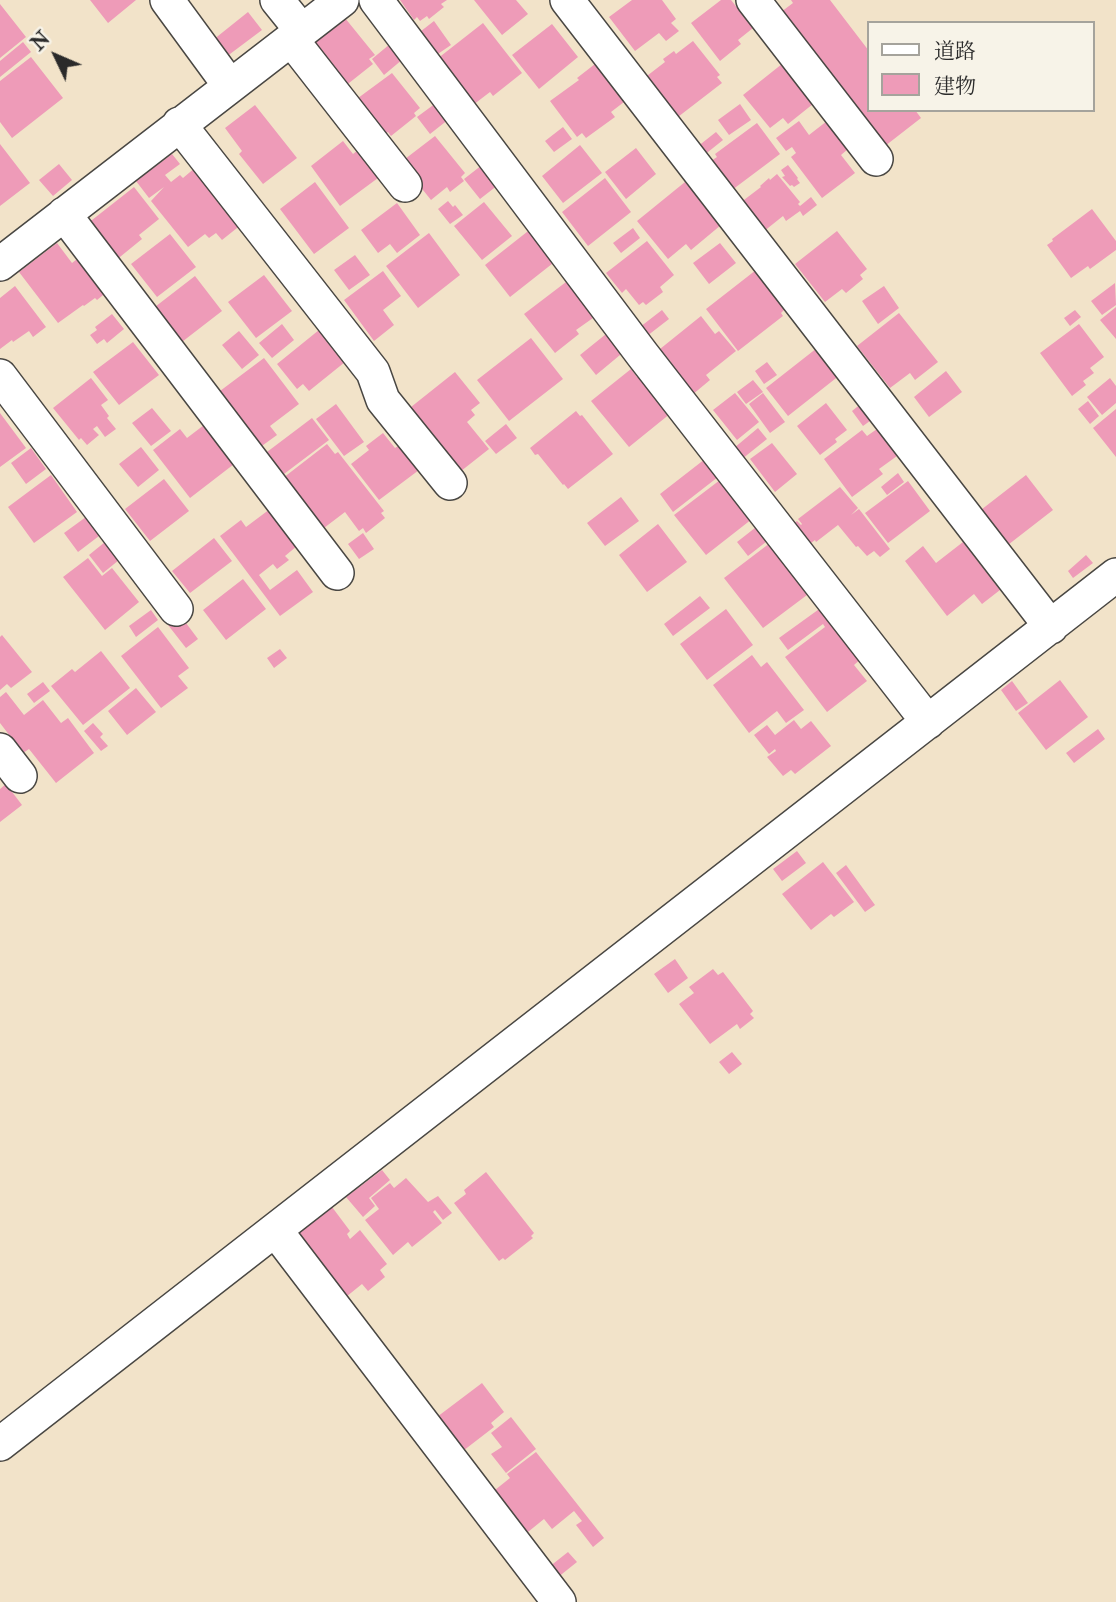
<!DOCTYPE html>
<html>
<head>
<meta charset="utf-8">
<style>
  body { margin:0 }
  #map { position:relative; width:1116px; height:1602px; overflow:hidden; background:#f2e3c9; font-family:"IM FELL Double Pica","Noto Serif JP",serif }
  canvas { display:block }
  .legend { position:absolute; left:867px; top:21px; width:228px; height:91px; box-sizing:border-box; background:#f7f3e8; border:2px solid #a5a39c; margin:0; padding:9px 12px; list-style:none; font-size:21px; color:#2b2b2b }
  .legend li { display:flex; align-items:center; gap:14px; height:35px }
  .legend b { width:35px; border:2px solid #a5a39c }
  .north { position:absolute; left:21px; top:21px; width:70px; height:70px; -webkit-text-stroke:5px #f7f3e8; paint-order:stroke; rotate:314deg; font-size:19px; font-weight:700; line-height:28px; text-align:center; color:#2b2b2b }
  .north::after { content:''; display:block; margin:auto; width:24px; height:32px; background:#2b2b2b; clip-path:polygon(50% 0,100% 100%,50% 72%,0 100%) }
</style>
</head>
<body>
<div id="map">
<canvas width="1116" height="1602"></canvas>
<ul class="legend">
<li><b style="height:9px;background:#fff"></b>道路</li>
<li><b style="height:19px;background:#ee9bb8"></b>建物</li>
</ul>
<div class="north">N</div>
</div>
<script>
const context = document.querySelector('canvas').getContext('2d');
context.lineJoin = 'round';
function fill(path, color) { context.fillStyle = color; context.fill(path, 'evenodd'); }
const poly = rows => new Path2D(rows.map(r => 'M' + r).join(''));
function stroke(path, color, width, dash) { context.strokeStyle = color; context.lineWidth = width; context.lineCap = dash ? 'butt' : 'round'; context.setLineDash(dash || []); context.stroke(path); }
fill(poly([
  [90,0,136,0,108,23],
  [400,0,447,0,441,4,444,7,429,19,427,16,420,21,417,17,414,20],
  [474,0,516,0,528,14,502,35],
  [632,0,662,0,676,19,671,23,679,31,666,41,659,33,635,51,609,17],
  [721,0,731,0,753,28,738,40,741,44,720,61,691,23],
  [791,0,830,0,869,51,869,110,915,110,921,118,885,146,781,12,793,3],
  [0,4,26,37,0,58],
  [248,12,262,30,226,57,213,40],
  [345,18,375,55,369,59,373,64,344,87,310,46],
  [434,21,451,45,432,58,416,35],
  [483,23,522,73,493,96,490,92,473,105,437,59],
  [552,24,578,57,539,89,512,55],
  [693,41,720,75,717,77,722,83,674,120,643,79,665,62,663,59,674,51,676,54],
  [23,42,31,52,0,77,0,61],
  [390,44,403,59,384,75,372,59],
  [31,57,63,98,12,138,0,122,0,81],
  [787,60,818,100,788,124,783,118,770,128,743,95],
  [595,64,624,102,611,112,615,117,586,138,582,133,577,137,550,101,579,80,577,78],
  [392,73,420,108,414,113,416,116,391,136,388,132,381,137,354,101],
  [436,103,449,119,430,134,417,117],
  [740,104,751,120,729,135,718,120],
  [255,105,297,158,263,184,239,154,242,151,225,128],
  [799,121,809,135,827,121,848,149,841,155,855,173,822,198,791,157,796,153,792,147,786,151,776,138],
  [757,123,780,154,732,190,711,161,717,157,715,154],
  [563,127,572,139,554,152,545,141],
  [716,132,723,140,703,156,697,147],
  [435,136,465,173,461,177,464,181,450,192,447,187,431,200,415,180,405,159],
  [343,141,353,154,358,150,378,178,340,206,311,166],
  [0,144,30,183,0,206],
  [580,145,602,173,563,203,542,176],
  [636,148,656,174,626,199,605,172],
  [172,154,180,164,165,175,171,182,180,175,183,178,196,167,242,224,222,240,216,233,209,238,205,234,188,247,151,201,164,187,149,198,136,181],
  [59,164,72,180,53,196,39,180],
  [482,165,498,185,480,199,464,179],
  [788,165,798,178,797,179,800,183,794,187,792,185,790,186,782,177,785,176,781,170],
  [777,174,800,202,798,204,800,206,811,197,817,205,803,216,800,211,786,221,783,216,763,232,740,203,761,187,760,186,769,178,770,180],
  [605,178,631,212,588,246,562,212],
  [315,182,349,228,314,254,280,209],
  [685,182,721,225,691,250,686,244,668,259,637,221],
  [134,187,159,219,139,235,142,239,115,261,87,224],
  [448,201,453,207,455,205,463,215,450,224,438,209],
  [484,202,512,236,482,260,454,226],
  [397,203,420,235,397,253,390,244,378,253,361,230],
  [1092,209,1116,241,1116,250,1090,269,1088,266,1071,278,1047,245,1053,241,1052,239],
  [532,228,557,260,510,297,485,265],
  [633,228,640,238,621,253,613,243],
  [837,231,867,269,860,275,863,279,846,293,842,289,825,302,795,264],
  [429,233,460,275,418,308,386,266],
  [170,234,196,267,157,297,131,264],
  [647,241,674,275,660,287,663,292,646,305,643,302,639,305,626,289,622,293,606,273],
  [57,243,72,263,81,256,108,291,97,300,95,298,84,306,83,305,58,323,19,272],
  [720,243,736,263,709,284,693,263],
  [355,255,370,275,349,290,334,270],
  [756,270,785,309,781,313,783,316,738,351,706,309],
  [383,271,401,296,383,310,394,325,374,341,344,300],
  [264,275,292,311,256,338,228,302],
  [195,276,222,311,178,345,151,310],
  [573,280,589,300,583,304,593,318,576,330,579,334,555,353,524,314,566,282,568,284],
  [1115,283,1116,305,1102,315,1091,301],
  [15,286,46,327,33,337,29,331,13,342,12,340,0,349,0,298],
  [884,286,899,308,878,324,862,301],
  [1116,307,1116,339,1100,320],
  [662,310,669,319,647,336,640,327],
  [1075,310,1081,317,1070,326,1064,318],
  [899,313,938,362,915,380,910,373,890,388,857,346],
  [112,314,124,329,107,343,104,339,97,344,90,335,97,330,95,327],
  [701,316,715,334,719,331,736,351,706,375,710,380,692,395,668,365,671,362,660,349],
  [282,324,294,340,272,358,259,343],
  [1079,324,1104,357,1090,368,1094,373,1083,381,1086,385,1072,396,1040,353],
  [319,330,345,362,309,391,303,384,297,389,277,364],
  [611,330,626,350,596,375,580,355],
  [239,331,259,355,242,369,222,345],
  [531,338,563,379,509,421,477,380],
  [133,342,159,375,119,405,93,372],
  [817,348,840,375,788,416,766,388],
  [264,358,299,404,270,426,277,435,259,448,216,394],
  [767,362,777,375,764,384,755,371],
  [631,369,637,377,641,375,671,413,629,447,591,401],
  [946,371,962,392,929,417,914,397],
  [455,372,480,403,471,410,475,415,467,422,489,449,456,475,406,411],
  [91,378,108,400,101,405,109,416,107,418,116,429,105,437,97,426,93,429,99,435,87,445,81,438,79,440,53,408],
  [1110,378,1116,386,1116,403,1102,415,1087,397],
  [753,380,763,392,746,404,737,392],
  [735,393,759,422,737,440,713,410],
  [763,393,785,422,770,433,749,404],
  [1088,401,1099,416,1090,424,1078,409],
  [826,403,847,430,835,439,837,442,820,455,797,426],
  [862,403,874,418,863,426,852,411],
  [336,404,364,442,344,456,316,419],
  [152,408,171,431,151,446,132,423],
  [1116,409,1116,457,1093,428],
  [576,411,580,416,582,415,613,454,568,489,564,484,563,485,538,454,535,455,530,448],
  [0,413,26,448,0,467],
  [312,418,329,440,280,477,263,455],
  [208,422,238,461,190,498,153,450,180,429,187,438],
  [506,424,517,438,496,454,485,441],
  [758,428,767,439,742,459,734,448],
  [877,429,897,456,879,469,883,474,852,497,824,459,862,430,867,436],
  [383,433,395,448,400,445,419,470,379,500,351,464,369,450,366,446],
  [772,443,797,474,775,492,750,459],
  [327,444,335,454,338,452,384,511,381,513,385,518,366,533,363,528,359,531,345,512,320,531,283,478],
  [141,447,159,470,138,487,119,464],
  [31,448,46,469,26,484,11,463],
  [705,459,718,477,673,512,660,494],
  [898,473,904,482,887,495,881,487],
  [51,475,77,512,34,543,8,507],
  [1026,475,1053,510,1004,548,977,513],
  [164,479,189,511,150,541,125,509],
  [720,480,752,519,706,555,674,515],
  [908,481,930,511,888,543,865,513],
  [840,487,858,508,851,515,859,509,890,549,880,557,874,551,867,556,858,546,856,547,838,525,816,542,815,540,807,546,793,524,797,521,801,525,802,524,798,519],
  [621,497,639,521,605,546,587,523],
  [270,509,297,546,285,556,289,560,277,569,273,564,259,575,270,590,297,570,313,592,280,616,220,536,241,520,246,527],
  [86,517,99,536,78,552,64,533],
  [658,524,687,562,647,592,619,555],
  [760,524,771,538,748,556,737,542],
  [363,533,374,549,359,559,348,544],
  [214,538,232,561,190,593,172,571],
  [105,542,119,560,103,573,89,555],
  [963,542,1000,590,982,604,974,594,947,616,905,561,923,546,936,563],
  [770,543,811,592,763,628,724,578],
  [1086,555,1093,563,1073,578,1068,571],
  [88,558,102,576,112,568,139,602,105,630,63,577],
  [243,579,266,609,226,640,203,610],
  [700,596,710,608,673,636,664,624],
  [822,607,862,658,854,665,867,681,827,712,785,657,825,627,823,624,788,650,779,638],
  [726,609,753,645,707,680,680,644],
  [151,610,158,620,136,637,129,626],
  [180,615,198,639,186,648,168,625],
  [158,627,189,668,178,676,188,688,161,708,121,656],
  [2,635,32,672,11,688,7,684,0,690,0,637],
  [280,649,287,658,274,668,267,658],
  [101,651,130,688,83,725,51,686,72,669,75,672],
  [752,655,761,667,767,662,804,710,786,723,777,711,749,733,713,685],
  [1060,680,1088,717,1046,750,1018,713],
  [1012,681,1028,703,1016,711,1001,690],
  [43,682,50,691,34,703,27,694],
  [136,688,156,712,127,735,108,711],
  [6,692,24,715,43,700,61,723,68,718,94,753,56,783,29,749,23,753,0,723,0,697],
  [794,720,801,729,811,721,831,746,795,774,791,770,783,776,767,757,776,751,775,749,769,754,754,735,767,725,775,735],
  [93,723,103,734,100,737,108,746,101,751,84,731],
  [1098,729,1105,739,1074,763,1066,753],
  [6,784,22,805,0,822,0,789],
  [797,851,806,863,782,881,773,869],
  [823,862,854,902,834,917,831,914,811,930,782,894],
  [846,865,875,905,865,912,836,873],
  [675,959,688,978,668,993,654,974],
  [713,969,718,975,723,972,753,1011,750,1014,754,1018,740,1029,737,1024,710,1044,679,1004,694,993,689,987],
  [732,1052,742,1064,729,1074,719,1062],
  [382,1170,390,1180,369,1198,375,1206,363,1217,346,1197],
  [486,1172,534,1233,531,1236,533,1238,505,1260,503,1258,499,1261,454,1203,466,1194,464,1190],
  [406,1178,428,1202,438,1196,452,1213,443,1220,435,1210,433,1212,442,1223,412,1247,408,1242,393,1255,365,1220,379,1209,371,1198,390,1183,394,1188],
  [332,1207,350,1231,347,1234,350,1239,360,1230,387,1264,380,1270,385,1277,368,1291,362,1284,341,1301,291,1239],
  [482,1383,504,1412,491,1423,494,1427,459,1454,433,1420],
  [511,1417,536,1449,506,1473,491,1454,502,1447,491,1433],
  [536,1452,604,1538,593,1547,576,1525,582,1521,574,1511,552,1529,544,1519,523,1536,490,1494,510,1478,507,1474],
  [568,1552,577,1562,557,1578,549,1567]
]), '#ee9bb8');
const street = poly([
  [167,0,230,86],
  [277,0,302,31],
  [376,0,642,354,928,722],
  [567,0,1051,627],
  [753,0,876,159],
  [291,39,405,185],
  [179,124,373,372,383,400,450,483],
  [64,214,337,573],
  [0,264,342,0],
  [0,376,176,609],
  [0,750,20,776],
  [276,1231,559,1602],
  [0,1444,1116,575]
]);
stroke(street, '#494743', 36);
stroke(street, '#fff', 33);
</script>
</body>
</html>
